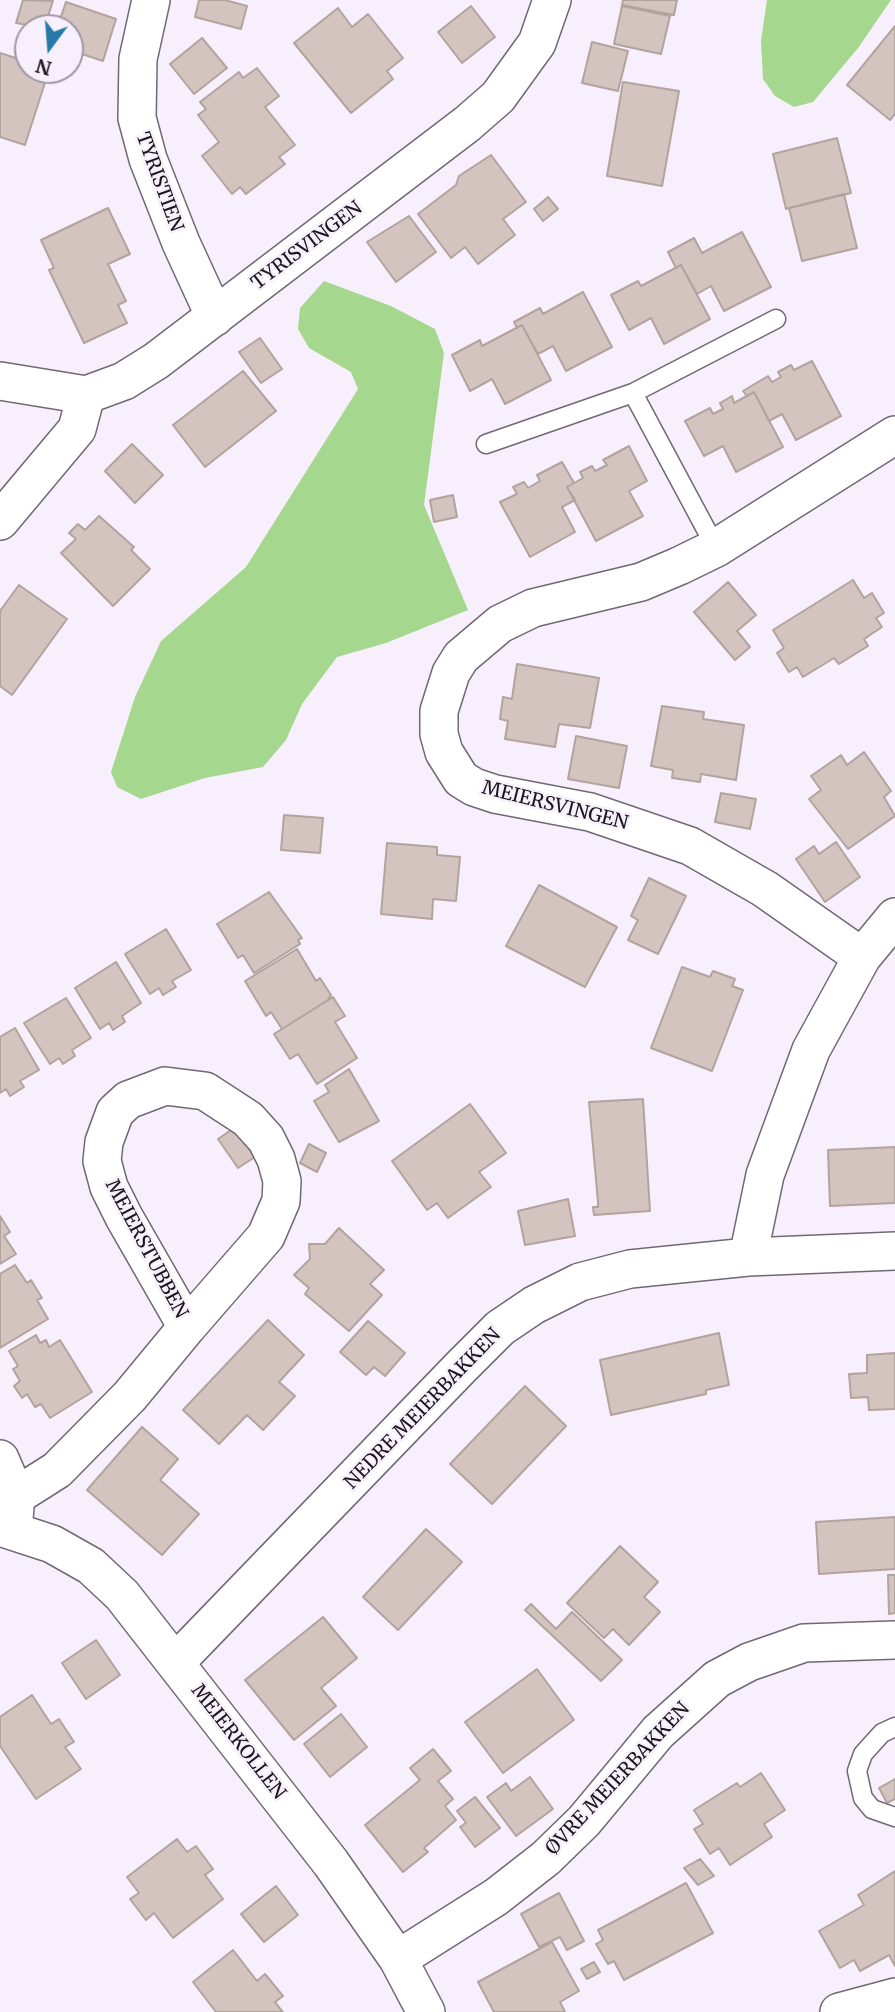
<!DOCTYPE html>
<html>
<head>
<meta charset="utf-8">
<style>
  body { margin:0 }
  #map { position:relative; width:895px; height:2012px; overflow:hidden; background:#f8effc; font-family:Merriweather,serif }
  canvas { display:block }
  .north { position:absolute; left:14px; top:14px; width:70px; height:70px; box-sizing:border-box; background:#f8effc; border:2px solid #9f98a2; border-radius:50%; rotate:196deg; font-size:19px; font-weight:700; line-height:28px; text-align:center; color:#19161a }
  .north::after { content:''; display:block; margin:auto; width:24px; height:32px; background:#2779aa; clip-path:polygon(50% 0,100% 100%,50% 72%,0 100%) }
</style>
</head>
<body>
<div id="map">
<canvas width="895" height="2012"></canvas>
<div class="north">N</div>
</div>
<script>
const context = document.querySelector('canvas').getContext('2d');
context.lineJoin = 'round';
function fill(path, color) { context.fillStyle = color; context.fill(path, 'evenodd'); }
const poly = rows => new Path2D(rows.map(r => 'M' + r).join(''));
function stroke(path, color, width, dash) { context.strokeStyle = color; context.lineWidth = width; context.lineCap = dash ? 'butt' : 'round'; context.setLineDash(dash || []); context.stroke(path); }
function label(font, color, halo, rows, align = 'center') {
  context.font = font + ' Merriweather,serif'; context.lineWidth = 5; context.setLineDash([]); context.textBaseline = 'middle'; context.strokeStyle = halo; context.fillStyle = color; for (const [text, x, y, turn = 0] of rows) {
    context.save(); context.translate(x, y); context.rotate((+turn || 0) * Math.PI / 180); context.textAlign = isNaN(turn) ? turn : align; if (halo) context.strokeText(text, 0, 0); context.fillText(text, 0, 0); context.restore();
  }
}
fill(poly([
  [767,0,891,0,858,48,813,102,794,107,775,96,763,79,761,41],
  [324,281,391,306,435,329,444,353,424,505,468,610,386,643,337,657,302,704,286,740,263,767,205,778,141,799,117,787,111,772,135,697,161,641,246,567,358,389,351,372,309,348,298,329,300,308]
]), '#a5d78e');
const building = poly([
  [23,0,53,1,44,28,16,23,23,0],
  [199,0,225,0,247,6,241,29,195,17,199,0],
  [623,0,677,0,674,15,622,5,623,0],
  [66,2,116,19,103,61,70,50,70,28,57,28,66,2],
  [471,6,495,37,462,63,438,32,471,6],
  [622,6,670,16,661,54,614,44,622,6],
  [338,8,352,27,368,14,403,58,387,71,393,79,351,113,294,43,338,8],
  [895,26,895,114,890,120,847,85,895,26],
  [202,38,227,68,194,94,170,64,202,38],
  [592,42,628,51,618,91,582,83,592,42],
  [0,53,28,62,28,70,49,70,25,145,0,137,0,53],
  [257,68,279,96,265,107,295,145,279,157,285,164,246,194,240,187,232,194,202,156,219,142,198,115,206,109,200,102,239,72,243,78,257,68],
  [623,82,679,91,662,186,607,176,623,82],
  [837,138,851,193,786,209,773,154,837,138],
  [491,155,526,202,503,219,515,235,478,264,465,247,451,258,418,214,456,185,459,176,491,155],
  [844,194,857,248,802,261,789,208,844,194],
  [548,197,558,209,543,221,534,209,548,197],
  [108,208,130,254,108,264,126,301,118,305,127,323,84,343,49,270,54,268,41,240,108,208],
  [409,216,436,252,396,282,367,242,409,216],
  [742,232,771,287,724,311,711,286,697,294,681,265,676,268,668,252,694,238,702,253,742,232],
  [681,265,710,319,664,344,651,318,629,330,611,295,638,281,641,286,681,265],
  [583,292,612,347,566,371,553,346,538,354,522,325,517,328,514,322,540,308,543,314,583,292],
  [522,325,551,380,505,404,492,379,470,391,452,355,480,340,482,346,522,325],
  [260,338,282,369,261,383,239,352,260,338],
  [812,361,841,416,796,440,782,414,769,421,754,392,747,396,743,391,768,376,772,382,781,377,778,372,791,365,794,370,812,361],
  [243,371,276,411,205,467,173,425,243,371],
  [754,392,783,447,736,472,723,446,704,456,685,421,710,408,713,414,723,409,720,403,732,396,734,403,754,392],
  [132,444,163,475,135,503,105,471,132,444],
  [629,446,647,481,629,491,643,516,596,541,567,487,583,478,580,472,592,466,595,471,607,465,603,460,629,446],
  [562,462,574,483,567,487,575,500,562,507,575,532,530,557,500,502,517,494,513,487,524,482,528,488,540,481,537,475,562,462],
  [453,495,457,517,434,522,430,500,453,495],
  [99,516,134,547,131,550,150,569,113,606,61,553,76,539,69,533,78,524,85,530,99,516],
  [853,580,864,598,872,593,884,613,876,618,882,627,864,639,868,646,839,664,834,658,803,677,797,667,789,672,777,653,784,648,773,630,853,580],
  [728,582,756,615,737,631,750,647,735,660,694,612,728,582],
  [19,585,67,619,12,695,0,686,0,611,19,585],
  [517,664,599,678,590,728,559,724,555,747,505,739,508,721,500,719,503,697,512,699,517,664],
  [662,706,704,712,703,719,744,725,736,780,701,774,700,782,672,778,673,770,651,766,662,706],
  [576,736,627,746,619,788,568,779,576,736],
  [864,752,891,791,884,797,895,816,848,849,809,799,821,790,811,776,841,755,847,765,864,752],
  [721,793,756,799,750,829,715,822,721,793],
  [284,815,323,818,320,853,281,850,284,815],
  [836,842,860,877,825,902,796,859,814,846,819,854,836,842],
  [387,843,437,847,437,855,460,857,456,901,433,899,432,919,381,914,387,843],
  [649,878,686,896,658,954,628,940,638,920,631,916,649,878],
  [539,885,617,927,585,987,506,946,539,885],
  [269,892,302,938,298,940,300,944,254,973,243,955,238,958,217,924,269,892],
  [166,929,191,970,172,981,176,987,163,995,159,988,150,994,125,954,166,929],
  [297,949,316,981,320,978,331,995,328,1000,282,1029,271,1012,266,1016,245,981,297,949],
  [116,962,141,1003,122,1016,125,1022,113,1030,109,1023,100,1029,75,988,116,962],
  [682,967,710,977,713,971,735,979,732,986,743,990,712,1071,651,1048,682,967],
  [333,997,345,1016,335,1022,357,1058,317,1084,298,1054,290,1059,274,1034,333,997],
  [66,998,91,1038,72,1050,75,1056,63,1064,59,1058,50,1064,24,1023,66,998],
  [15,1028,39,1070,20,1081,24,1087,10,1096,6,1089,0,1093,0,1037,15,1028],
  [349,1069,379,1121,339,1142,314,1101,329,1092,325,1085,349,1069],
  [643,1099,650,1211,594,1215,593,1207,598,1207,598,1202,589,1102,643,1099],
  [470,1104,506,1153,479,1172,491,1187,448,1218,437,1203,427,1210,392,1161,470,1104],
  [234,1128,255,1157,238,1168,218,1139,234,1128],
  [309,1144,326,1153,317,1172,300,1163,309,1144],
  [895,1147,895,1203,830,1206,828,1150,895,1147],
  [568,1199,575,1236,525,1245,518,1211,568,1199],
  [0,1216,10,1232,4,1236,16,1254,0,1264,0,1216],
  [339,1228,384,1270,370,1284,382,1295,349,1331,305,1294,309,1288,294,1275,310,1259,309,1244,325,1244,339,1228],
  [15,1265,27,1283,31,1280,42,1298,37,1300,48,1319,0,1348,0,1274,15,1265],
  [268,1320,304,1355,279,1382,295,1396,263,1430,247,1415,219,1444,183,1410,268,1320],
  [368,1321,405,1353,385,1376,374,1367,366,1375,340,1352,368,1321],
  [719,1333,729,1385,706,1390,706,1394,611,1415,600,1360,719,1333],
  [36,1335,40,1343,46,1340,49,1347,60,1340,92,1392,50,1418,41,1404,35,1407,27,1394,22,1398,14,1386,20,1381,13,1369,18,1366,9,1351,36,1335],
  [895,1353,895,1409,869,1410,868,1397,851,1398,849,1374,867,1373,867,1355,895,1353],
  [525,1386,566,1426,492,1504,450,1464,525,1386],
  [142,1427,178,1459,160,1480,199,1514,162,1555,87,1490,142,1427],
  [895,1517,895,1569,819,1574,816,1522,895,1517],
  [426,1529,462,1562,398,1630,363,1597,426,1529],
  [620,1546,658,1582,644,1597,660,1612,629,1645,613,1629,604,1638,567,1603,620,1546],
  [888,1575,895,1575,895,1613,889,1614,888,1575],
  [531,1604,556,1629,572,1612,622,1660,601,1681,525,1610,531,1604],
  [323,1617,357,1658,321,1688,336,1706,294,1740,245,1680,323,1617],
  [96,1640,120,1675,86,1699,62,1663,96,1640],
  [537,1669,574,1720,503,1773,465,1722,537,1669],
  [32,1695,51,1724,59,1719,74,1742,65,1747,81,1769,36,1799,0,1746,0,1717,32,1695],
  [341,1714,367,1747,330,1777,304,1744,341,1714],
  [433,1749,451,1771,438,1781,453,1799,445,1806,456,1820,424,1848,428,1852,403,1872,365,1825,420,1780,410,1768,433,1749],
  [761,1773,785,1810,764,1824,772,1837,730,1865,719,1848,710,1854,694,1829,703,1824,694,1810,737,1783,740,1787,761,1773],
  [530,1777,553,1809,516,1836,487,1797,506,1783,511,1791,530,1777],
  [895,1779,895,1799,887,1803,879,1788,895,1779],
  [475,1797,500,1828,475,1847,460,1827,466,1823,457,1811,475,1797],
  [177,1839,187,1852,196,1846,213,1869,205,1875,223,1899,173,1938,154,1913,146,1920,130,1899,139,1893,127,1877,177,1839],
  [700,1859,714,1876,698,1885,684,1868,700,1859],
  [895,1871,895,1966,889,1955,860,1971,854,1960,840,1968,819,1931,864,1905,858,1895,895,1871],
  [686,1883,713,1933,624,1980,614,1961,608,1964,596,1944,603,1940,598,1930,686,1883],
  [276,1886,298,1915,264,1942,241,1914,276,1886],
  [559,1893,584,1941,567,1950,560,1937,539,1947,521,1914,559,1893],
  [552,1942,579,1991,560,2002,565,2012,494,2012,478,1982,552,1942],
  [233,1950,257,1981,265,1974,283,1996,275,2002,283,2012,216,2012,193,1982,233,1950],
  [594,1962,600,1972,587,1979,581,1969,594,1962]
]);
fill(building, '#d4c4bf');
stroke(building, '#b3a39f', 2);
const service = poly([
  [633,393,716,548],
  [486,444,633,393,776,319],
  [895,1727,882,1733,863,1754,857,1771,863,1798,872,1809,895,1817]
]);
const minor = poly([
  [151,0,138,59,137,118,148,159,181,243,215,317],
  [0,381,86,395,124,381,156,361,467,124,498,97,537,43,552,0],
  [0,521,77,429,86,395],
  [862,957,765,889,690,846,590,812,495,794,474,787,461,779,444,752,439,734,439,711,451,673,461,657,500,624,533,608,641,582,679,566,716,548,895,435],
  [748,1257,765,1175,811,1050,862,957,895,917],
  [0,1459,16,1496],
  [0,1527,52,1544,91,1566,122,1595,331,1863,398,1959,426,2012],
  [13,1529,16,1496,57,1470,130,1396,187,1327,124,1217,109,1187,102,1161,104,1142,115,1112,128,1100,165,1086,205,1091,248,1119,266,1139,276,1159,282,1181,281,1201,266,1236,187,1327],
  [176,1662,461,1367,500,1328,534,1305,580,1282,630,1269,748,1257,895,1251],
  [398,1959,496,1897,546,1858,584,1821,658,1732,717,1679,749,1662,804,1643,895,1640],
  [839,2012,895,1997]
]);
stroke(service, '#706874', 21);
stroke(minor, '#706874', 40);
stroke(service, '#fff', 18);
stroke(minor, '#fff', 37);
label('19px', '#19161a', '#f8effc', [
  ["TYRISTIEN",159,182,70],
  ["TYRISVINGEN",307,246,-37],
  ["MEIERSVINGEN",555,806,14],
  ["MEIERSTUBBEN",146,1249,62],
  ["NEDRE MEIERBAKKEN",423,1409,-46],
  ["MEIERKOLLEN",238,1742,52],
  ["ØVRE MEIERBAKKEN",618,1779,-47]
]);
</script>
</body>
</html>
